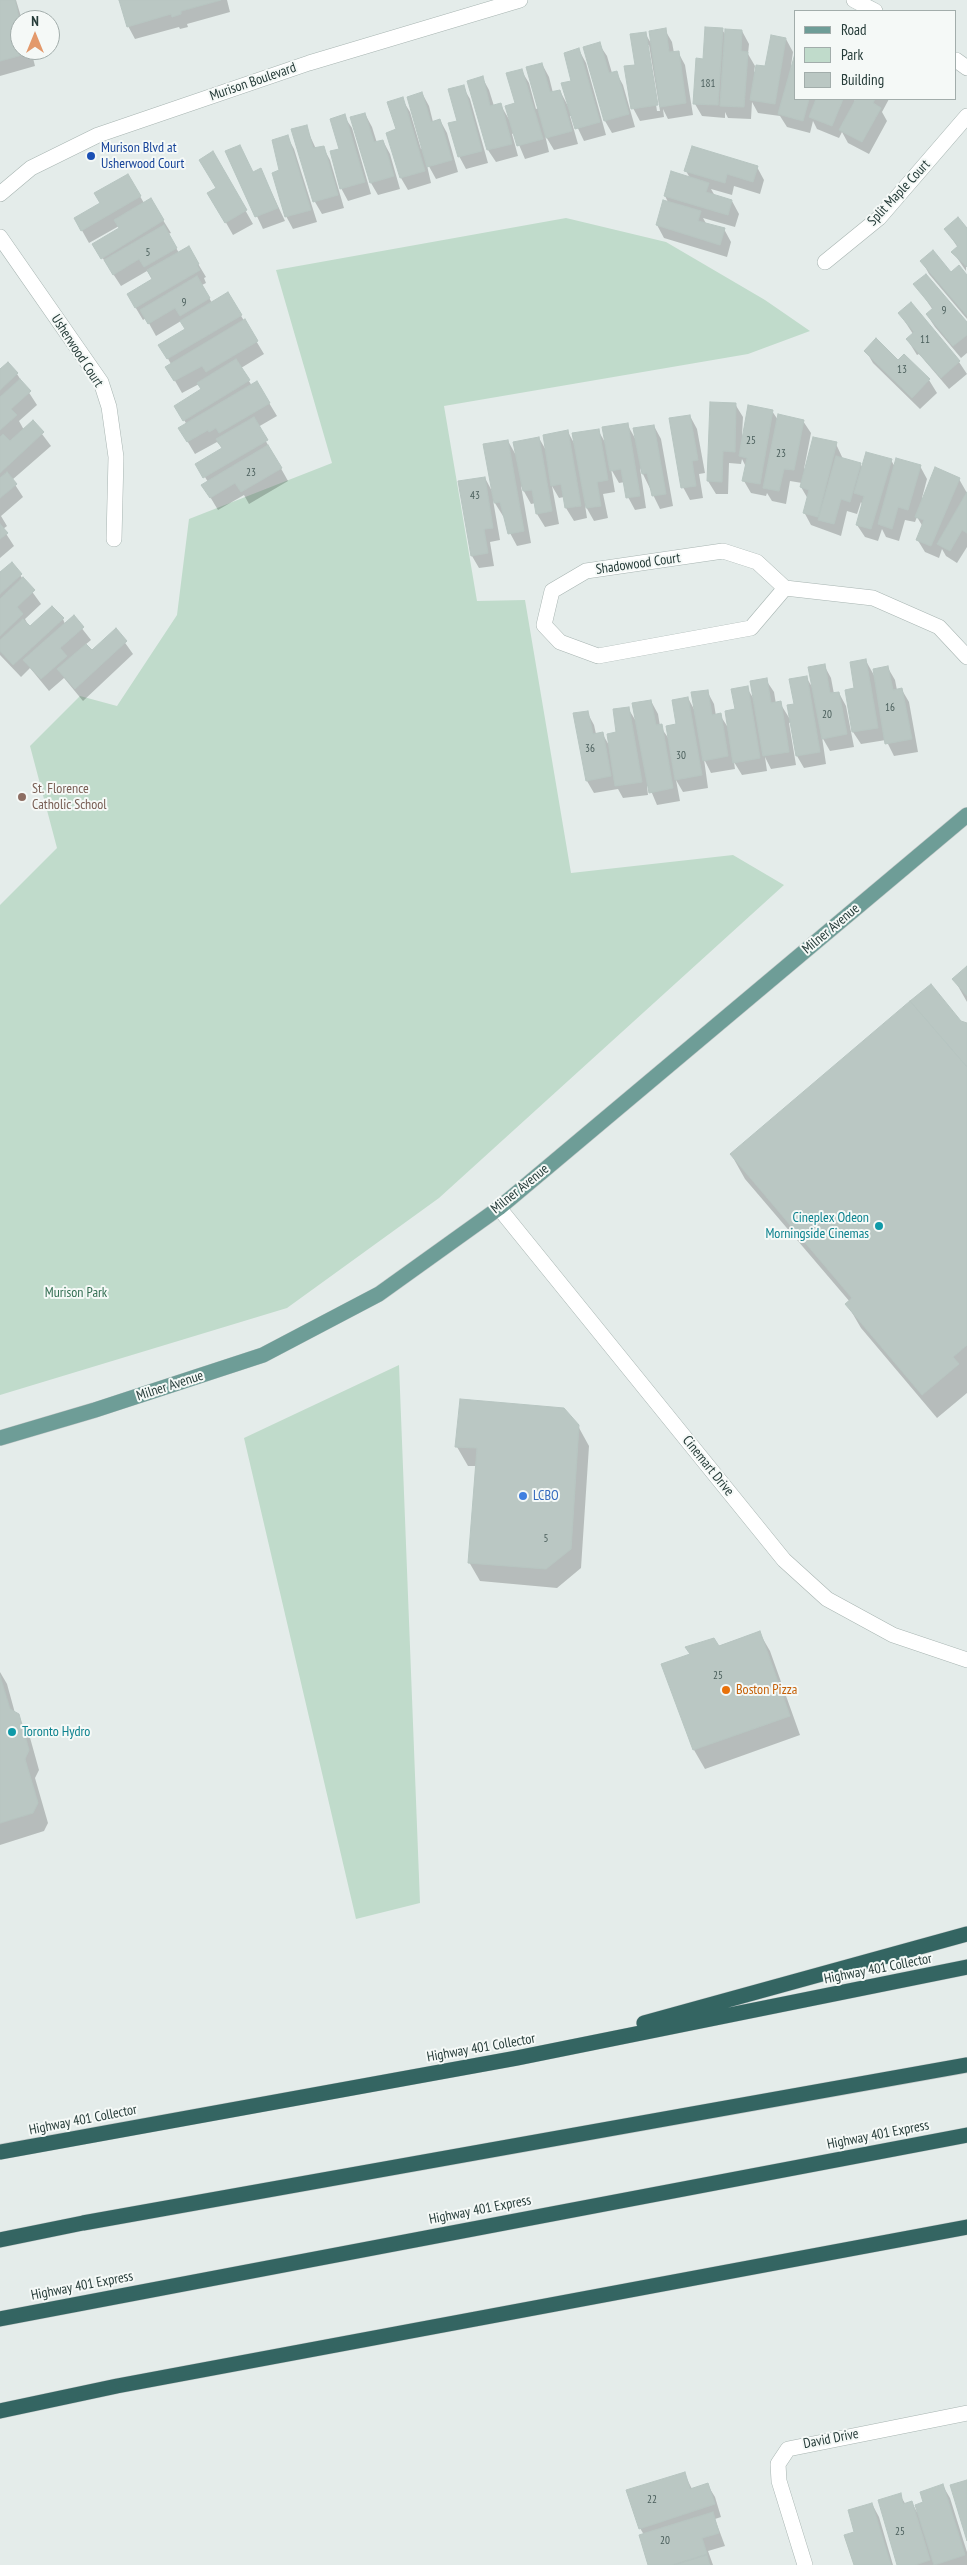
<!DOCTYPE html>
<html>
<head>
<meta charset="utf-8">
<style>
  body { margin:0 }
  #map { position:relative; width:967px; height:2565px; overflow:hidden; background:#e4ecea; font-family:"PT Sans Narrow",sans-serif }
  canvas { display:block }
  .legend { position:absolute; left:794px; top:10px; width:162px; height:90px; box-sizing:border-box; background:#f5f9f7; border:1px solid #a2adab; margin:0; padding:6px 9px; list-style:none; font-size:15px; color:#263c39 }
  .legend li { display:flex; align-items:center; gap:10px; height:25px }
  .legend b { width:25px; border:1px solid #a2adab }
  .north { position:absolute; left:10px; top:10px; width:50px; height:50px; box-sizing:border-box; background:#f5f9f7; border:1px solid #a2adab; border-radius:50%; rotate:0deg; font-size:14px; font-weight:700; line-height:20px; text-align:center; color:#263c39 }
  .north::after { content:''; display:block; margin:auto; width:18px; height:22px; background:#e3996b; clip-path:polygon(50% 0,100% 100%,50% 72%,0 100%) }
</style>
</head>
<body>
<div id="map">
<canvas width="967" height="2565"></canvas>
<ul class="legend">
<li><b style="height:6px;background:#6e9d97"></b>Road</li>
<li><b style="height:14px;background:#c0dbcb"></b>Park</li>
<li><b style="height:14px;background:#bac7c3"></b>Building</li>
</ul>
<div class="north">N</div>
</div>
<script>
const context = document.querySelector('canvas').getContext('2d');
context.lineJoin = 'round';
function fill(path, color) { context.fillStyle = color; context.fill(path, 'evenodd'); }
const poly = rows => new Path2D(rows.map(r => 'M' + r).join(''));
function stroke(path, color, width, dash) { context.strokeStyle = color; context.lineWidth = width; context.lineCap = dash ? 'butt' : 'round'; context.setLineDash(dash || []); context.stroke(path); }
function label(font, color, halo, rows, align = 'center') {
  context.font = font + ' "PT Sans Narrow",sans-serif'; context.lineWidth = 4; context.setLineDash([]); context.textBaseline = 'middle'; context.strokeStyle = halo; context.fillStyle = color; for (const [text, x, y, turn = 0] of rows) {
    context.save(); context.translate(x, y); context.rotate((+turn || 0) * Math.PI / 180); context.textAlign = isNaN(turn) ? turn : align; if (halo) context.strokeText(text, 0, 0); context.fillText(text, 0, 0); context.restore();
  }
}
fill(poly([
  [566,218,666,242,765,300,810,331,748,354,444,406,477,601,525,600,571,873,733,855,784,885,439,1198,287,1308,0,1395,0,905,57,848,30,746,80,696,117,706,177,615,189,519,332,463,276,270],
  [399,1365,420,1903,356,1919,244,1438]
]), '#c0dbcb');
fill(poly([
  [0,0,16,0,22,20,20,20,20,50,31,50,35,66,0,76],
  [120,0,227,0,230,12,187,24,188,27,180,29,179,27,135,39,128,26],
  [665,30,672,42,674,53,678,52,685,65,693,115,668,119,663,109,664,117,640,121,633,108,636,66,645,33,652,45],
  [647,45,649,45,660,111,657,111],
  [722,30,726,35,742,31,749,44,748,54,755,66,754,72,766,68,786,39,793,52,791,66,796,99,855,99,854,106,858,99,889,99,882,112,887,121,869,154,848,143,842,132,839,138,817,129,813,121,810,133,787,127,780,116,758,113,752,102,751,119,728,118,725,112,725,118,702,116,695,104,704,60],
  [599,44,607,56,612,73,616,72,623,85,635,127,612,133,605,121,585,48],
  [579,50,586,63,606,135,584,141,572,116,570,116,578,144,554,150,545,135,549,152,525,159,514,133,512,134,518,156,496,162,488,150,482,77,489,90,494,106,500,104,510,121,517,104,521,70,529,83,536,109,539,108,542,64,549,77,553,93,560,91,568,106],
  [463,87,470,99,488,163,466,169,459,156,458,122],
  [422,93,429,106,433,122,440,120,447,133,458,172,436,179,426,161,431,183,408,190,401,178,397,130,402,99,410,112,421,149,423,149],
  [365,114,372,127,377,143,383,141,390,154,400,189,378,195,371,183],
  [344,116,352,128,371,194,348,201,341,188,340,150],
  [306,127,316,149,323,147,330,160,344,208,322,214,315,202,293,130],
  [287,136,294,149,317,222,293,229,286,216,280,171],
  [226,151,253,173,261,170,285,221,263,229],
  [213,153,253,224,233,235,209,193,217,189],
  [757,167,764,180,760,194,734,186,732,195,711,189,715,196,732,201,739,214,735,227,703,218,707,225,724,229,731,242,727,257,664,238,657,225,669,204,665,196,690,178,686,171],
  [128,176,144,203,163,220,171,233,168,234,179,253,188,247,206,277,204,278,206,283,202,285,212,303,228,294,264,354,241,368,252,386,257,383,277,416,258,427,288,481,249,504,244,495,218,510,203,485,208,482,197,464,223,449,217,442,195,454,180,429,187,425,176,406,203,390,199,384,182,393,167,367,171,364,160,345,187,330,181,321,156,336,146,318,143,320,128,295,153,280,147,271,121,286,94,245,120,229,119,226,89,243,75,218,102,203],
  [946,229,967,230,966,271,953,252,958,248],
  [922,261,951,274,967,277,967,319,929,274],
  [915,284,967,323,967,353,961,358,935,327,927,315,933,310],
  [911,304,959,362,967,374,949,389,919,354,917,355,907,339,913,334,900,314],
  [866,351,898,362,904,356,929,380,937,393,920,409,873,363],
  [0,371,17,374,37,405,19,421,24,430,33,422,51,446,12,480,23,497,1,516,7,526,3,529,14,546,0,558],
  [735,404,743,417,742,436,772,411,778,420,803,421,811,433,804,469,836,444,843,459,860,464,863,468,891,460,895,467,920,466,927,479,922,498,924,499,959,479,967,493,967,547,957,563,946,556,942,549,939,558,925,552,917,539,923,527,917,517,915,522,905,520,899,541,886,537,882,529,878,541,865,537,857,525,863,506,861,502,857,514,847,511,841,536,811,525,804,512,808,499,801,487,802,483,790,481,786,504,772,501,767,493,766,496,751,493,744,481,746,467,742,459,741,464,729,463,728,494,716,494,708,481],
  [690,416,697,429,705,473,699,474,703,498,690,500,683,487],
  [627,424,636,440,654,426,661,439,673,506,660,509,640,468,646,508,635,510,628,497,625,482,619,483,611,469,615,492,603,494,608,518,594,521,585,505,587,518,574,521,566,508,564,497,559,498,552,486,559,524,545,527,537,514,536,503,531,504,521,486,531,543,517,546,510,533,505,515,503,516,493,500,500,540,490,542,494,566,479,568,472,556,485,478,493,493,508,441,517,457,539,438,547,452,568,432,575,445,598,430,606,444],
  [12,564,41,604,25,619,30,628,63,619,65,624,73,617,91,640,85,645,92,652,116,630,133,654,83,701,64,678,49,691,30,668,21,677,0,655,0,574],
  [866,661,875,677,888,668,895,680,897,690,902,690,909,702,918,752,894,756,886,740,861,744,853,732,856,689],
  [824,665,831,678,834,694,839,693,846,706,854,747,830,751,822,737,826,764,804,768,797,756,791,722,789,723,796,765,771,769,765,757,767,771,742,775,734,762,735,769,711,773,704,759,708,788,683,792,676,780,680,801,657,805,649,786,647,786,648,795,623,798,618,789,594,793,587,781,587,712,594,725,596,734,602,733,610,747,628,708,637,723,651,701,658,714,660,726,669,739,678,725,688,698,695,711,707,691,714,704,716,716,720,715,729,729,747,688,755,701,766,680,774,692,776,704,780,703,791,721,806,677,814,690],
  [967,968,967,1002,954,979],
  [961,1022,967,1025,967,1393,937,1418,861,1328,847,1304,850,1302,745,1179,731,1154],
  [578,1426,589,1446,581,1568,557,1588,480,1581,469,1562,476,1466,468,1466,457,1447],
  [759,1632,770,1651,800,1735,705,1769,694,1750,663,1665],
  [0,1672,7,1684,15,1713,29,1734,39,1770,35,1778,48,1823,44,1831,0,1845],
  [684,2473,692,2489,707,2484,715,2497,721,2517,715,2519,725,2546,708,2551,713,2565,649,2565,644,2535,640,2528],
  [943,2486,950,2498,967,2552,967,2565,898,2565,900,2495,906,2505,912,2503,917,2512],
  [872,2504,879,2517,893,2565,855,2565,856,2533]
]), '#0003');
const building = poly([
  [0,0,15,0,20,23,20,50,28,50,29,53,0,61,0,0],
  [119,0,221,0,181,11,181,14,172,17,171,14,127,27,119,0],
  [705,27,723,28,718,105,693,104,696,58,703,59,705,27],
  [666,28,669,52,679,51,686,103,660,107,649,31,666,28],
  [725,29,742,30,741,51,748,52,744,107,720,106,725,29],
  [646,32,658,105,631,109,624,66,635,65,630,34,646,32],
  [771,35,786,38,775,104,750,100,756,65,765,66,771,35],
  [600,42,609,73,617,71,629,114,604,121,583,47,600,42],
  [579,48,600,122,575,129,561,83,571,81,564,53,579,48],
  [796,50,796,99,809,99,803,121,778,114,796,50],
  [542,63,550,92,560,90,572,131,546,138,526,67,542,63],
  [522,69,543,139,517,146,505,106,515,103,506,73,522,69],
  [483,76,490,106,501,103,512,144,487,150,467,81,483,76],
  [464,85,482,151,458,157,448,123,457,121,448,89,464,85],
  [422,92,431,122,440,119,452,160,427,167,407,97,422,92],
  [403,97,425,171,400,178,386,133,396,129,387,102,403,97],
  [816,99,843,99,832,126,809,117,816,99],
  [856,99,875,99,873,103,881,108,862,142,839,130,856,99],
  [365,113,374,142,383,140,394,176,370,183,350,117,365,113],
  [345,114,365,182,340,189,330,151,339,149,330,119,345,114],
  [307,125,313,148,324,146,338,195,313,202,291,129,307,125],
  [288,135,311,210,285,217,272,173,279,170,272,140,288,135],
  [240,145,253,172,261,168,278,208,255,217,225,151,240,145],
  [692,146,758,166,753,182,727,174,725,183,684,171,692,146],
  [213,151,247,210,225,223,207,193,216,188,199,160,213,151],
  [671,171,709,183,706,192,732,200,728,215,664,196,671,171],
  [128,174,141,196,81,231,74,218,100,203,94,193,128,174],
  [151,198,164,220,101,259,92,244,119,228,114,220,151,198],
  [663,200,701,211,698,221,725,228,720,245,656,225,663,200],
  [958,217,967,228,967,267,951,252,958,246,944,229,958,217],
  [164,225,177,248,144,267,139,259,113,275,104,260,164,225],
  [189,246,199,264,197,265,200,270,135,308,127,294,152,279,147,270,189,246],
  [933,250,951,272,959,265,967,275,967,316,920,261,933,250],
  [926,274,967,322,967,335,953,346,926,314,933,308,913,284,926,274],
  [197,276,210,298,180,316,175,308,148,324,140,310,197,276],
  [228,292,242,315,167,359,158,345,185,329,180,321,228,292],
  [911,302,960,361,941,378,906,339,914,332,898,313,911,302],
  [245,319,258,341,206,372,202,366,174,381,165,367,245,319],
  [876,338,898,360,904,354,930,379,912,398,864,351,876,338],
  [236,359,250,380,183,421,174,406,201,389,197,383,236,359],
  [8,362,18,373,0,390,0,369,8,362],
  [20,379,31,391,11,409,17,415,0,430,0,397,20,379],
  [257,381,270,403,219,433,216,428,209,432,208,430,187,442,178,428,257,381],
  [710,402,736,403,735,452,723,451,722,482,707,481,710,402],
  [748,405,773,410,760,484,742,481,747,458,739,456,748,405],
  [778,414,804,420,794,470,784,469,779,491,763,488,778,414],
  [690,415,698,460,692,461,696,486,681,488,669,418,690,415],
  [254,417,268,440,203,478,195,464,222,448,216,439,254,417],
  [33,420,44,432,0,473,0,437,3,434,10,441,33,420],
  [628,423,640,496,626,498,621,469,610,471,602,427,628,423],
  [654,425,666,494,652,496,647,473,642,474,633,428,654,425],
  [599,429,608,480,597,482,601,506,586,508,572,433,599,429],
  [568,430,581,506,565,508,561,484,551,486,543,435,568,430],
  [539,437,552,511,536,514,532,490,523,491,513,442,539,437],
  [813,437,837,442,818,517,803,513,809,490,800,487,813,437],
  [508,440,524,531,508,534,500,502,494,503,483,444,508,440],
  [268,445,282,468,241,492,235,483,210,498,201,485,268,445],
  [866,452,892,459,871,529,856,525,864,496,854,493,866,452],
  [836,456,861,463,850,502,841,499,834,524,818,520,836,456],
  [896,458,921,465,908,510,898,507,892,529,878,524,896,458],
  [935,467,960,478,931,546,916,540,924,520,915,517,935,467],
  [7,472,17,484,0,498,0,478,7,472],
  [485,477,493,528,484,529,488,553,471,556,458,481,485,477],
  [967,492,967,533,962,530,950,551,937,544,967,492],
  [0,524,8,533,0,539,0,524],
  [12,562,22,574,0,594,0,572,12,562],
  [23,577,35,590,17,607,23,614,0,636,0,599,23,577],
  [52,606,64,618,13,665,0,651,0,640,23,619,30,626,52,606],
  [74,615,84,627,60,648,67,656,41,679,23,660,74,615],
  [116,628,127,641,75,689,57,669,86,644,92,650,116,628],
  [866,659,878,728,852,732,845,690,854,688,850,662,866,659],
  [825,664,830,693,839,692,847,734,822,739,808,667,825,664],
  [888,666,893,690,902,688,912,739,885,744,873,669,888,666],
  [807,676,820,752,796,756,787,705,794,704,789,679,807,676],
  [767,678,771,703,781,701,789,752,763,756,750,681,767,678],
  [748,686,760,758,733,763,725,711,735,709,731,689,748,686],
  [708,690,712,715,721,713,728,756,703,761,691,692,708,690],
  [688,697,702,775,675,780,666,726,676,724,672,700,688,697],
  [651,700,656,725,662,724,673,788,649,793,632,703,651,700],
  [629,707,642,782,615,786,607,734,616,732,613,709,629,707],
  [588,711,593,734,603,732,611,776,586,781,573,713,588,711],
  [967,966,967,996,952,979,967,966],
  [931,984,961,1021,967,1023,967,1067,910,1001,931,984],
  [910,1001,967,1067,967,1345,953,1357,959,1364,922,1395,845,1304,852,1298,730,1154,910,1001],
  [460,1399,564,1408,579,1425,571,1549,546,1569,468,1563,477,1448,455,1447,460,1399],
  [760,1631,790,1716,693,1750,661,1664,690,1654,685,1647,714,1638,719,1646,760,1631],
  [0,1676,10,1709,19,1714,29,1750,25,1759,38,1803,33,1813,0,1823,0,1676],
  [685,2472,690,2489,708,2483,715,2504,639,2529,626,2490,685,2472],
  [967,2480,967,2541,950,2485,967,2480],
  [943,2484,965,2555,934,2565,915,2505,923,2502,920,2492,943,2484],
  [901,2493,903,2504,912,2501,930,2560,915,2565,897,2565,878,2500,901,2493],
  [872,2503,891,2565,854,2565,844,2535,854,2532,848,2510,872,2503],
  [713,2512,719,2533,702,2538,707,2554,672,2565,648,2565,639,2535,713,2512],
  [707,2555,710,2565,675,2565,707,2555]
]);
fill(building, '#bac7c3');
stroke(building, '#b7c5c1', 1);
const minor = poly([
  [854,0,875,11],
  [956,60,967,68],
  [0,194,31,168,98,135,309,63,520,0],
  [0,237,101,382,109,407,116,457,114,539],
  [825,262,879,218,967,116],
  [785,588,751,628,598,656,560,642,544,625,552,591,586,571,723,551,757,562,785,588,873,598,939,627,967,657],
  [499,1208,784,1560,827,1599,893,1635,967,1660],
  [805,2565,779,2481,778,2464,788,2449,967,2413]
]);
const major = poly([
  [0,1438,95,1410,263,1355,379,1294,499,1208,967,815]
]);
const highway = poly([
  [644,2023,967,1934],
  [0,2152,517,2058,967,1967],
  [0,2240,83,2223,967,2065],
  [0,2319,967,2135],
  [0,2411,117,2386,967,2227]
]);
stroke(minor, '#a7b4b1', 16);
stroke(major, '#c2c8c8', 16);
stroke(highway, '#c2c8c8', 16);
stroke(minor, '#fff', 15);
stroke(major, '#6e9d97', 15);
stroke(highway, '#346562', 15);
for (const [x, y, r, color] of [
  [91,156,5,"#1a4fb4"],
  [22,797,5,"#8d6e63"],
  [879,1226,5,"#0f9aa8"],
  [523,1496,5,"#3f7fe0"],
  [726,1690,5,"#e8710a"],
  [12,1732,5,"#0f9aa8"]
]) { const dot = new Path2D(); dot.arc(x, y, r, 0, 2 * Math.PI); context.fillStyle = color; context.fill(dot); stroke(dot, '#f5f9f7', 2); }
label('11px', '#4b5f5c', null, [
  ["181",708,84],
  ["5",148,253],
  ["9",184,303],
  ["9",944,311],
  ["11",925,340],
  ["13",902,370],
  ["25",751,441],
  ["23",781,454],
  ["23",251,473],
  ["43",475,496],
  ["16",890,708],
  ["20",827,715],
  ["36",590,749],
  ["30",681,756],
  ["5",546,1539],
  ["25",718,1676],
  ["22",652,2500],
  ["25",900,2532],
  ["20",665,2541]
]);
label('14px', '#263c39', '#f5f9f7', [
  ["Murison Boulevard",253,82,-19],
  ["Split Maple Court",899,193,-47],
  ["Usherwood Court",77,351,57],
  ["Shadowood Court",638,564,-8],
  ["Milner Avenue",831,929,-40],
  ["Milner Avenue",520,1189,-39],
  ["Milner Avenue",170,1386,-18],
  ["Cinemart Drive",708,1466,51],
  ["Highway 401 Collector",878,1969,-11],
  ["Highway 401 Collector",481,2048,-10],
  ["Highway 401 Collector",83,2120,-11],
  ["Highway 401 Express",878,2135,-11],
  ["Highway 401 Express",480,2210,-11],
  ["Highway 401 Express",82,2286,-11],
  ["David Drive",831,2439,-11]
]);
label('14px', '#164399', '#f5f9f7', [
  ["Murison Blvd at",101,148],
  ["Usherwood Court",101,164]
], 'left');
label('14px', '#785e54', '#f5f9f7', [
  ["St. Florence",32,789],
  ["Catholic School",32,805]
], 'left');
label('14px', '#0d838f', '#f5f9f7', [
  ["Cineplex Odeon",869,1218],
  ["Morningside Cinemas",869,1234],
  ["Toronto Hydro",22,1732,"left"]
], 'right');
label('14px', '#346f53', '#f5f9f7', [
  ["Murison Park",76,1293]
]);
label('14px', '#366cbe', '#f5f9f7', [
  ["LCBO",533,1496]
], 'left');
label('14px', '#c56008', '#f5f9f7', [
  ["Boston Pizza",736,1690]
], 'left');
</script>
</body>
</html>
